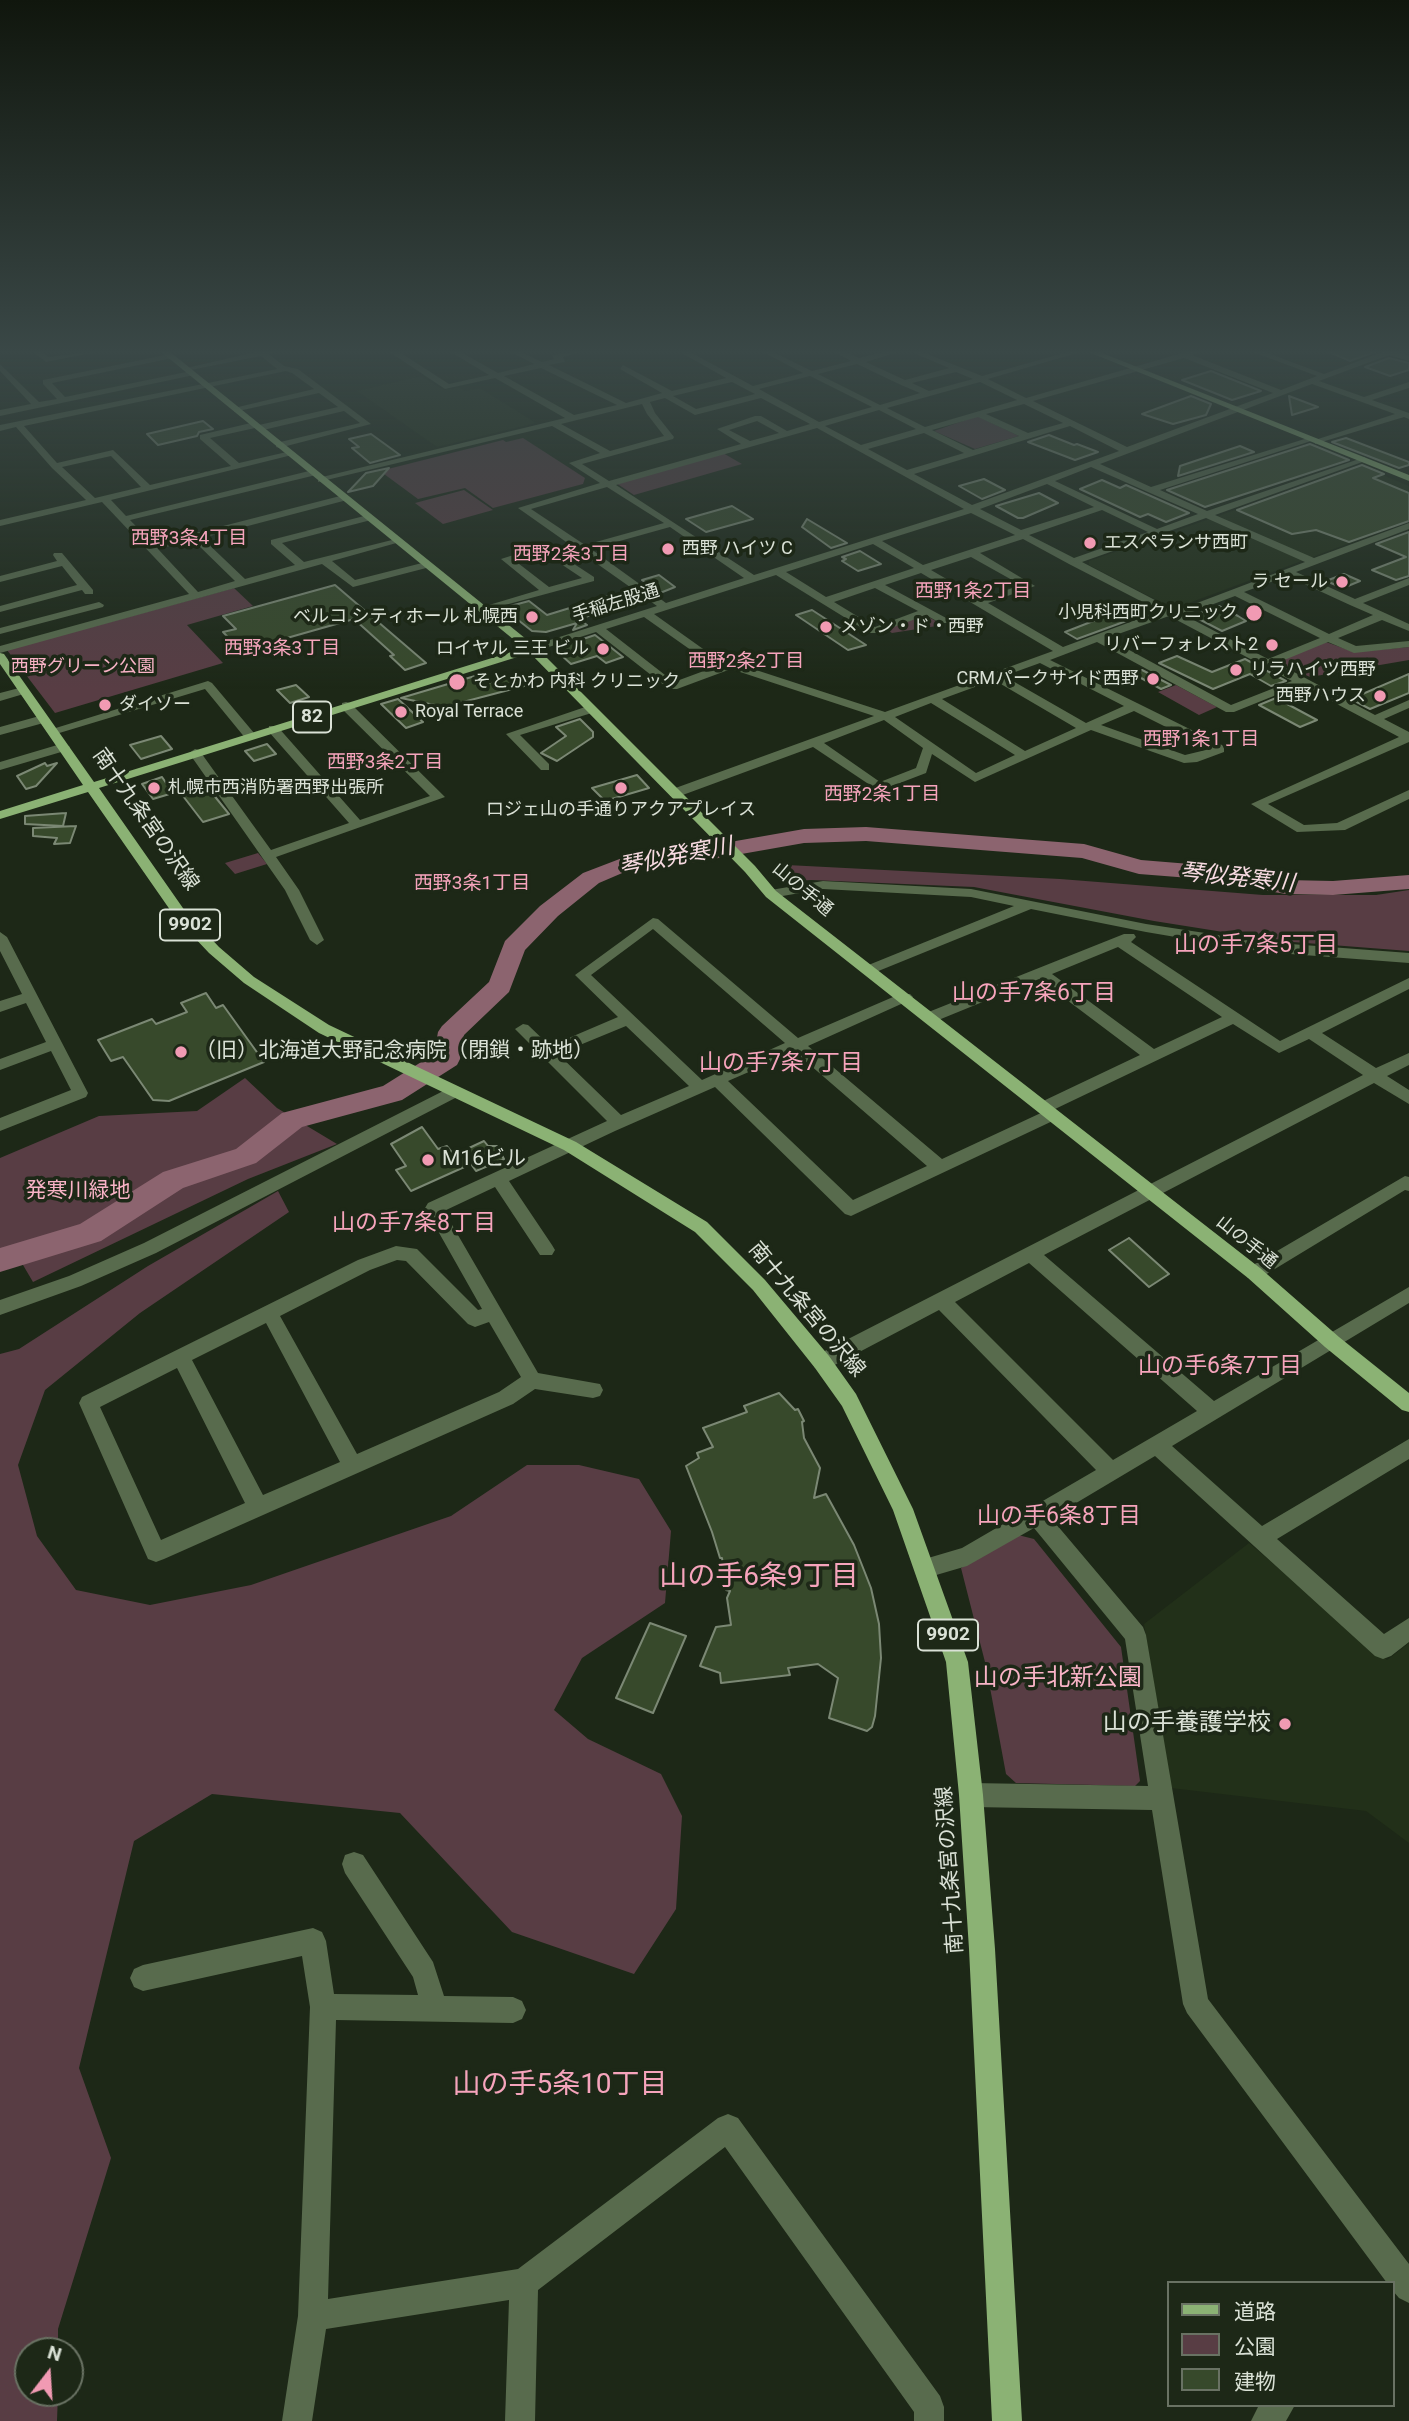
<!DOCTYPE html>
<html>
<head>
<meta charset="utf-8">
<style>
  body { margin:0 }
  #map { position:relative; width:1409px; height:2421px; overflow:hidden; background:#1d2817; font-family:Roboto,"Noto Sans JP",sans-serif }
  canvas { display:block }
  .legend { position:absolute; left:1167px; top:2281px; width:228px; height:126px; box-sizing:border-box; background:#1d2817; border:2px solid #697263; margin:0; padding:9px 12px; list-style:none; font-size:21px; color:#dae1d6 }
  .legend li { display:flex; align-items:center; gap:14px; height:35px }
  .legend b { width:35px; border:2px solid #697263 }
  .north { position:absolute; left:14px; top:2337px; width:70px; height:70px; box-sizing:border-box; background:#1d2817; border:2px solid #697263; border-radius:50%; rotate:17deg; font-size:19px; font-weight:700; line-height:28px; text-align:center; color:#dae1d6 }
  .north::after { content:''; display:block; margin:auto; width:24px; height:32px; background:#f19ab3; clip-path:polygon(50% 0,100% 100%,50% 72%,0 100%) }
</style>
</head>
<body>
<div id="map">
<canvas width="1409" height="2421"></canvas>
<ul class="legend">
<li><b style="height:9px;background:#8bb274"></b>道路</li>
<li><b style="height:19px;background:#583d44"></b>公園</li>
<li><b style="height:19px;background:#37492b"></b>建物</li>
</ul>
<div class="north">N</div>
</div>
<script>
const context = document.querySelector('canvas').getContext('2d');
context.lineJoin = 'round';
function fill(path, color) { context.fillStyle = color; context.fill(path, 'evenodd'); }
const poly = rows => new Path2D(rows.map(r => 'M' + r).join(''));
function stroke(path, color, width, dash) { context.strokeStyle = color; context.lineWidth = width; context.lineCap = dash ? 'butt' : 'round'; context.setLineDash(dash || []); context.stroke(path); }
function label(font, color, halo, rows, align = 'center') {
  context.font = font + ' Roboto,"Noto Sans JP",sans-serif'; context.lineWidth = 7; context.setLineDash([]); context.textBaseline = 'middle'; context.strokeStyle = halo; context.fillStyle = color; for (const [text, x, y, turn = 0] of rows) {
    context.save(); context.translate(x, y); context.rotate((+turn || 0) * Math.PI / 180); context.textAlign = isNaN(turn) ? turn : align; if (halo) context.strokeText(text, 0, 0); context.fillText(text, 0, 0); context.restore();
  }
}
fill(poly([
  [421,376,444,390,459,387,465,391,480,388,536,423,437,447,357,391],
  [1361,466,1409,486,1409,521,1181,606,1168,606,1089,565,1089,561],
  [1249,1543,1387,1660,1409,1643,1409,1843,1366,1811,1171,1788,1144,1624]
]), '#223019');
fill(poly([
  [977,416,1019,436,975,449,934,431],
  [523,438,585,478,583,484,493,508,465,488,418,499,380,471,503,440,506,442],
  [723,453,742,464,634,495,616,483],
  [464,490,493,510,443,524,415,503],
  [234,588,253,606,187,625,223,663,55,713,7,650],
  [925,615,943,625,892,633,886,629],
  [1326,642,1354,652,1409,647,1409,660,1310,677,1280,663,1279,661],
  [1176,685,1217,707,1199,715,1158,692],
  [258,853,267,864,235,874,225,863],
  [787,865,1060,879,1263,895,1376,895,1409,890,1409,951,1280,941,1154,921,974,887,811,880,784,882,773,866],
  [245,1078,277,1108,337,1144,248,1179,33,1282,23,1265,0,1257,0,1158,99,1116,197,1111],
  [278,1191,289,1212,140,1313,45,1390,18,1465,37,1536,76,1590,150,1605,251,1585,451,1516,527,1465,579,1465,639,1479,671,1531,665,1603,582,1658,554,1710,588,1739,661,1774,682,1816,676,1909,634,1974,512,1932,400,1813,212,1794,134,1841,79,2068,111,2158,58,2329,58,2351,28,2351,28,2393,58,2393,57,2421,0,2421,0,1354,19,1349,148,1266],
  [1018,1535,1034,1539,1121,1647,1140,1781,1135,1786,1016,1783,1006,1774,986,1666,961,1568]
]), '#583d44');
fill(poly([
  [866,827,1084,844,1141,860,1190,864,1286,880,1333,881,1409,875,1409,889,1333,895,1286,894,1190,878,1139,874,1082,858,866,841,804,843,696,862,634,868,599,883,558,916,525,950,509,992,464,1035,460,1059,457,1065,402,1100,302,1127,256,1163,183,1188,101,1241,0,1272,0,1248,80,1224,163,1172,236,1149,282,1113,383,1086,434,1054,438,1032,442,1026,489,982,505,941,540,906,583,873,630,855,696,848,804,829,866,827]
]), '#8c646f');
const building = poly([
  [1327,351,1377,351,1350,361,1327,351],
  [1389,358,1409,363,1409,370,1390,376,1365,367,1389,358],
  [1211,371,1261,391,1232,400,1182,380,1211,371],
  [1191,396,1211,404,1206,415,1173,424,1142,414,1191,396],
  [1289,396,1318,407,1292,415,1289,396],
  [203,421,213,429,199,432,197,436,158,445,147,434,203,421],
  [371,434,400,455,370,463,352,448,359,447,349,439,371,434],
  [1049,435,1074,445,1077,444,1098,452,1075,460,1028,442,1049,435],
  [1346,438,1409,462,1409,465,1399,468,1332,442,1346,438],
  [1310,444,1349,460,1205,507,1167,490,1310,444],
  [1240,446,1254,452,1178,476,1180,466,1240,446],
  [1362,465,1384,474,1373,478,1409,493,1409,521,1349,542,1316,530,1292,534,1237,510,1362,465],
  [389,468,373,486,348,492,366,473,389,468],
  [984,479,1005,490,982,499,959,486,984,479],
  [1102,480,1120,488,1126,485,1189,513,1166,522,1148,514,1140,517,1080,489,1102,480],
  [1039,493,1058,503,1023,518,1018,518,996,506,1039,493],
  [732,506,753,519,706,532,686,519,732,506],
  [807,519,847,543,831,548,802,527,807,519],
  [1409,532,1409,576,1396,580,1372,570,1406,557,1376,544,1409,532],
  [860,551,881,564,858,571,842,561,846,559,842,557,860,551],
  [1344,574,1360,581,1343,588,1326,581,1344,574],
  [659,575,675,587,660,593,642,580,659,575],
  [335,585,426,663,405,670,390,656,394,655,354,619,241,651,223,632,236,629,223,616,335,585],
  [612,595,625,604,579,619,587,625,573,630,577,623,546,632,532,631,503,608,529,601,547,615,612,595],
  [1137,604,1151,612,1077,639,1065,632,1137,604],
  [1219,606,1238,616,1246,621,1222,631,1193,616,1219,606],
  [812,610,866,645,848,650,796,615,812,610],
  [595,635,623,657,606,663,597,656,571,664,560,654,565,645,595,635],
  [1177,656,1212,672,1245,659,1286,681,1271,686,1250,674,1213,689,1159,663,1177,656],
  [1142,670,1171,685,1161,689,1132,673,1142,670],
  [1409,674,1409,693,1370,709,1351,699,1409,674],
  [475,676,484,684,514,676,524,686,444,707,401,698,475,676],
  [296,685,309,697,290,703,277,690,296,685],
  [1276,698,1317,720,1300,727,1259,705,1276,698],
  [398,699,423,722,406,728,381,704,398,699],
  [580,719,593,732,593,737,557,761,541,753,566,736,556,727,580,719],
  [161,736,172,749,141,759,130,745,161,736],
  [267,744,276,754,254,761,245,751,267,744],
  [45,763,47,766,57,763,36,786,26,789,17,776,45,763],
  [637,775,649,788,605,801,592,788,637,775],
  [162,777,173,793,153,799,142,784,162,777],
  [208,788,229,814,203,822,183,796,208,788],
  [66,813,63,826,25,824,25,816,66,813],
  [76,826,70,843,54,844,57,838,33,836,33,828,76,826],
  [206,993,216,1008,223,1005,264,1062,169,1101,153,1100,123,1057,111,1061,98,1040,152,1019,156,1024,187,1012,181,1003,206,993],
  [422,1127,438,1149,447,1146,454,1155,484,1141,488,1146,497,1146,504,1159,476,1171,471,1164,411,1191,396,1170,406,1166,391,1144,422,1127],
  [1129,1238,1169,1274,1149,1287,1109,1250,1129,1238],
  [779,1393,795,1410,798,1409,804,1421,802,1422,804,1438,820,1468,814,1498,826,1494,854,1545,871,1588,879,1624,881,1658,875,1716,872,1727,867,1731,829,1718,838,1678,818,1664,788,1668,790,1675,721,1683,720,1673,700,1666,716,1627,731,1625,727,1598,730,1591,726,1590,722,1558,720,1558,712,1532,686,1466,699,1458,697,1453,713,1447,703,1428,747,1412,744,1406,779,1393],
  [650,1623,686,1636,653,1713,616,1698,650,1623]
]);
fill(building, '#37492b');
stroke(building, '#7b8874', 2);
fill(poly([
  [32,351,41,351,48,357,101,351,46,362,32,351],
  [260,351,277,351,269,354,284,366,298,369,371,424,279,448,276,447,276,443,360,423,344,411,259,431,255,428,210,438,239,463,291,451,296,454,111,500,126,516,313,470,316,471,316,475,130,520,153,544,344,495,347,496,347,500,202,538,245,579,295,565,271,544,271,540,368,515,371,516,371,520,282,543,304,562,400,538,400,542,332,561,355,580,426,562,430,563,430,567,353,587,322,564,0,653,0,646,189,594,102,502,0,526,0,520,86,500,52,468,16,427,0,431,0,425,277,369,261,356,186,371,182,369,260,351],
  [286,371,292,373,314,389,234,408,234,412,319,393,338,407,259,425,255,422,200,435,200,439,231,466,150,485,113,450,57,463,24,426,286,371],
  [111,456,141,487,95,498,62,467,111,456],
  [193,540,235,581,198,592,158,549,193,540],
  [388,351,398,351,449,384,489,375,449,351,459,351,498,373,534,364,509,351,519,351,542,362,554,359,552,355,584,351,563,357,565,362,549,365,626,403,662,393,620,369,623,365,672,391,726,378,678,351,688,351,753,386,803,373,761,351,771,351,812,371,851,361,833,351,844,351,859,358,887,351,901,351,866,362,905,380,949,368,909,351,920,351,982,376,1071,351,1084,351,988,379,1026,398,1189,351,1202,351,1192,355,1281,390,1317,376,1250,351,1262,351,1324,374,1385,351,1396,351,1409,356,1409,361,1389,355,1319,381,1364,397,1409,382,1409,388,1372,400,1409,413,1409,419,1404,417,1315,444,1315,440,1395,414,1312,384,1100,464,1151,487,1311,437,1311,441,1160,490,1207,511,1365,457,1365,461,1215,515,1314,558,1409,523,1409,529,1296,572,1355,599,1409,578,1409,585,1363,603,1409,624,1409,631,1382,620,1338,638,1356,646,1409,641,1409,647,1354,653,1328,642,1277,663,1375,715,1409,700,1409,708,1384,719,1409,732,1409,742,1268,804,1304,825,1337,823,1409,790,1409,799,1345,830,1297,832,1251,804,1399,737,1301,685,1234,712,1226,712,1097,642,1050,660,1224,746,1224,752,1197,762,1184,763,1091,730,975,782,932,754,926,773,879,791,813,747,680,796,670,796,670,790,874,716,731,669,677,689,669,689,596,632,536,651,528,651,528,647,657,606,518,508,600,483,569,463,600,453,552,426,318,482,318,478,565,418,495,378,445,389,388,351],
  [1184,358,1273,393,1127,447,1033,401,1184,358],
  [857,364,901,385,920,393,880,405,818,374,857,364],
  [541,368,617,405,574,415,504,376,541,368],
  [956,372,973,379,929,391,912,383,956,372],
  [810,376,872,407,819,422,759,389,810,376],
  [732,382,755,394,696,409,673,396,732,382],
  [980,382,1017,400,925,427,887,408,980,382],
  [665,398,695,415,761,398,810,424,787,431,761,416,755,416,717,429,741,444,609,481,582,464,673,439,674,437,655,413,650,402,665,398],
  [642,404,647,414,664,436,610,451,561,424,642,404],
  [1024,404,1063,423,1028,433,986,414,1024,404],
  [879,410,916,429,861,445,825,426,879,410],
  [978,417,1019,436,973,450,932,430,978,417],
  [757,421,779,433,750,441,729,430,757,421],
  [1070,426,1119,451,972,505,914,474,1070,426],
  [817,428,964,509,754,575,616,485,817,428],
  [924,433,964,453,907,470,868,449,924,433],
  [1091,467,1198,514,1157,529,1055,481,1091,467],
  [1047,484,1094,507,1021,530,980,509,1047,484],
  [607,487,664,523,585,545,531,509,607,487],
  [1102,510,1148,532,1074,558,1029,535,1102,510],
  [971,513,1015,535,923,565,882,541,971,513],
  [1206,518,1305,562,1176,611,1082,562,1206,518],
  [670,527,744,578,666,603,591,549,670,527],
  [1023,539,1069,564,1160,611,1063,647,988,603,1035,586,980,553,1023,539],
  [873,544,914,568,826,597,786,572,873,544],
  [971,557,1021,585,981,599,931,570,971,557],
  [921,573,1053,651,885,712,713,656,654,614,776,575,870,633,878,633,926,615,940,623,948,623,948,619,885,585,921,573],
  [1287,576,1350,605,1373,615,1329,634,1244,592,1287,576],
  [875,588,918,611,875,627,834,602,875,588],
  [1235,596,1320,638,1268,659,1184,615,1235,596],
  [1169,616,1171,617,1292,681,1231,705,1107,638,1169,616],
  [644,617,705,660,720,665,674,682,606,629,644,617],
  [1040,663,1124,706,1086,723,1004,676,1040,663],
  [994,680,1076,728,1025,751,942,699,994,680],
  [931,703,1015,755,976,773,895,717,931,703],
  [1134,711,1210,749,1185,755,1101,725,1134,711],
  [884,720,923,748,916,768,880,782,824,743,884,720],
  [170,354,173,358,52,383,65,397,191,371,194,375,0,416,0,410,31,404,0,371,0,364,39,402,57,399,43,384,43,380,170,354],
  [545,545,594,577,594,581,479,612,479,608,539,590,501,559,545,545],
  [543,552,582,578,549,587,514,560,543,552],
  [54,553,62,553,93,590,93,594,85,594,82,590,0,612,0,606,77,585,62,566,0,582,0,576,57,561,53,555,54,553],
  [99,602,104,605,103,607,0,634,0,628,99,602],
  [208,681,212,683,254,733,254,739,246,739,205,689,56,734,46,731,208,681],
  [23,687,27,689,27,693,0,701,0,693,23,687],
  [346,702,350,703,445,797,276,857,299,890,324,940,317,945,310,940,285,890,189,753,195,749,199,750,271,850,349,823,269,732,269,726,277,726,360,820,430,796,342,709,342,703,346,702],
  [591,705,597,709,595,712,520,735,549,764,549,770,541,770,506,734,591,705],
  [43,715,47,716,47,722,0,735,0,727,43,715],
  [64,743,70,747,68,750,0,770,0,762,64,743],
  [823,881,971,889,1146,924,1264,942,1409,953,1409,963,1264,952,1146,932,1031,909,871,974,864,969,866,966,1014,906,971,897,823,889,771,898,764,894,771,890,823,881],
  [653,918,658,919,798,1038,900,994,910,994,913,997,910,1000,808,1046,942,1159,1043,1112,1037,1107,1039,1103,1140,1055,1039,979,936,1021,926,1021,923,1017,926,1013,1124,934,1134,934,1136,937,1131,942,1280,1041,1409,978,1409,989,1322,1033,1376,1068,1409,1053,1409,1065,1387,1076,1409,1090,1409,1104,1374,1083,1044,1255,1214,1401,1409,1287,1409,1303,1172,1446,1262,1526,1409,1439,1409,1459,1277,1539,1384,1634,1409,1618,1409,1642,1391,1656,1383,1659,1375,1656,1155,1456,1051,1518,1143,1627,1146,1635,1208,1999,1409,2264,1409,2303,1399,2298,1393,2291,1393,2283,1387,2283,1187,2013,1183,2004,1152,1810,971,1807,963,1803,959,1795,963,1787,971,1783,1148,1786,1125,1639,1034,1528,967,1566,926,1578,918,1575,915,1568,918,1561,962,1548,1096,1470,939,1310,829,1368,822,1370,815,1368,812,1362,815,1356,1363,1075,1309,1039,1279,1053,1233,1024,1055,1109,1061,1114,1059,1118,851,1216,845,1214,715,1087,615,1131,509,1181,552,1245,555,1250,552,1255,540,1255,495,1187,444,1211,538,1373,600,1384,603,1390,600,1396,593,1398,535,1389,513,1404,164,1559,156,1562,148,1559,79,1403,82,1397,358,1260,396,1246,417,1249,478,1310,482,1309,425,1208,428,1203,607,1121,515,1029,523,1024,528,1025,550,1046,618,1017,575,975,653,918],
  [653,929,785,1043,702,1080,591,975,653,929],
  [1118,947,1222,1017,1154,1049,1052,974,1118,947],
  [626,1026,689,1086,621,1115,558,1054,626,1026],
  [795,1052,927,1166,853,1200,728,1081,795,1052],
  [397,1260,406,1261,468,1324,475,1327,489,1322,521,1377,499,1392,357,1454,280,1316,370,1270,397,1260],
  [1029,1263,1197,1411,1113,1460,955,1302,1029,1263],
  [266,1323,340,1462,263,1495,192,1360,266,1323],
  [177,1368,245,1503,161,1540,100,1407,177,1368],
  [0,932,7,937,88,1093,86,1097,0,1131,0,1118,71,1090,51,1051,0,1070,0,1059,46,1042,26,1003,0,1012,0,1001,22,994,0,951,0,932],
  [455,1085,463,1091,461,1095,156,1253,81,1286,0,1315,0,1300,69,1276,144,1243,455,1085],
  [1405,1176,1409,1177,1409,1191,1405,1190,1260,1278,1248,1278,1245,1273,1248,1268,1405,1176],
  [354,1852,363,1855,433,1962,444,1996,513,1997,522,2001,526,2010,522,2019,513,2023,336,2020,328,2299,518,2269,718,2118,728,2114,738,2118,940,2396,944,2407,944,2421,914,2421,914,2412,725,2147,538,2290,535,2421,505,2421,509,2300,326,2329,312,2421,282,2421,298,2316,310,2007,302,1956,143,1991,134,1987,130,1978,134,1969,143,1965,313,1928,322,1932,326,1941,334,1994,418,1995,413,1977,345,1873,342,1864,345,1855,354,1852],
  [1259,2405,1295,2405,1286,2421,1251,2421,1259,2405]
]), '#586b4d');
fill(poly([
  [160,351,169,351,536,647,755,866,776,891,1260,1268,1339,1337,1409,1393,1409,1412,1402,1410,1325,1347,1248,1278,766,897,745,872,530,653,99,788,185,911,219,947,254,977,329,1025,576,1142,707,1222,765,1280,829,1356,856,1394,913,1509,968,1662,983,1795,995,1949,1022,2421,992,2421,969,1949,959,1795,946,1662,893,1510,842,1406,815,1368,753,1290,695,1232,564,1150,319,1033,244,983,209,953,175,917,88,792,0,819,0,811,83,785,0,664,0,653,4,654,94,782,524,648,160,351],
  [1086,351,1097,351,1409,475,1409,481,1086,351]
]), '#8bb274');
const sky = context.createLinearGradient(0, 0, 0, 690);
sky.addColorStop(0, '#10160d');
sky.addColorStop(0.51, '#3a4847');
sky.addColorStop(1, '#3a484700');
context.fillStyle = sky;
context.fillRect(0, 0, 1409, 690);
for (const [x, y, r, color] of [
  [1090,543,7,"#f19ab3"],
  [668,549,7,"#f19ab3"],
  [1342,582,7,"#f19ab3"],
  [1254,613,9,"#f19ab3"],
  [532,617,7,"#f19ab3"],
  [826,627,7,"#f19ab3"],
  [1272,645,7,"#f19ab3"],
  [603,649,7,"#f19ab3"],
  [1236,670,7,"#f19ab3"],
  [1153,679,7,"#f19ab3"],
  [457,682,9,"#f19ab3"],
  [1380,696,7,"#f19ab3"],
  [105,705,7,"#f19ab3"],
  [401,712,7,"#f19ab3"],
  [154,788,7,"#f19ab3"],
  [621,788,7,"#f19ab3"],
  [181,1052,7,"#f19ab3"],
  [428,1160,7,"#f19ab3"],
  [1285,1724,7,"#f19ab3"]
]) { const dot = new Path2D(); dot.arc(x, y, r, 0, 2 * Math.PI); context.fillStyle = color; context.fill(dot); stroke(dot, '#1d2817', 2.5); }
label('18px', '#dae1d6', '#1d2817', [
  ["エスペランサ西町",1104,543],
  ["西野 ハイツ C",682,549],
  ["ラ セール",1328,582,"right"],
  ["小児科西町クリニック",1238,613,"right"],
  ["ベルコ シティホール 札幌西",518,617,"right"],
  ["メゾン・ド・西野",840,627],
  ["リバーフォレスト2",1258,645,"right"],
  ["ロイヤル 三王 ビル",589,649,"right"],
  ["リラハイツ西野",1250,670],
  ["CRMパークサイド西野",1139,679,"right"],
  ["そとかわ 内科 クリニック",473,682],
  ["西野ハウス",1366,696,"right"],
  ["ダイソー",119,705],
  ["Royal Terrace",415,712],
  ["札幌市西消防署西野出張所",168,788],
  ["ロジェ山の手通りアクアプレイス",621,810,"center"]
], 'left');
label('18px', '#dae1d6', '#1d2817', [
  ["手稲左股通",616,604,-17],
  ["山の手通",802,890,40],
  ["山の手通",1246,1243,39]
]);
label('18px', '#f8b3c6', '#1d2817', [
  ["西野グリーン公園",83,667]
]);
label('19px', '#f6a4bc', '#1d2817', [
  ["西野3条4丁目",189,539],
  ["西野2条3丁目",571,555],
  ["西野1条2丁目",973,592],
  ["西野3条3丁目",282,649],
  ["西野2条2丁目",746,662],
  ["西野1条1丁目",1201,740],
  ["西野3条2丁目",385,763],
  ["西野2条1丁目",882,795],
  ["西野3条1丁目",472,884]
]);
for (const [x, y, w] of [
  [312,717,38],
  [190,925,60],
  [948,1635,60]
]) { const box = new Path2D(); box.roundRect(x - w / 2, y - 15.5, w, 31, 5); context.fillStyle = '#1d2817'; context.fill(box); stroke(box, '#dae1d6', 2); }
label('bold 19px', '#dae1d6', null, [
  ["82",312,717],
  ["9902",190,925],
  ["9902",948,1635]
]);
label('21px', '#dae1d6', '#1d2817', [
  ["南十九条宮の沢線",145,820,55],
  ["南十九条宮の沢線",806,1310,50],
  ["南十九条宮の沢線",951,1870,-94]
]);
label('21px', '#dae1d6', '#1d2817', [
  ["（旧）北海道大野記念病院（閉鎖・跡地）",195,1052],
  ["M16ビル",442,1160]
], 'left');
label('21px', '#f8b3c6', '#1d2817', [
  ["発寒川緑地",78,1192]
]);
label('italic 23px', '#f8dbe2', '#1d2817', [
  ["琴似発寒川",676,858,-11],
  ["琴似発寒川",1237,879,6]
]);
label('23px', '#f6a4bc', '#1d2817', [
  ["山の手7条5丁目",1256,946],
  ["山の手7条6丁目",1034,994],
  ["山の手7条7丁目",781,1064],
  ["山の手7条8丁目",414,1224],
  ["山の手6条7丁目",1220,1367],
  ["山の手6条8丁目",1059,1517]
]);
label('24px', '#f8b3c6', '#1d2817', [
  ["山の手北新公園",1058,1679]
]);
label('24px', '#dae1d6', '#1d2817', [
  ["山の手養護学校",1271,1724]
], 'right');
label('28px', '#f6a4bc', '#1d2817', [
  ["山の手6条9丁目",759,1578],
  ["山の手5条10丁目",560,2086]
]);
</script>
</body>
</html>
